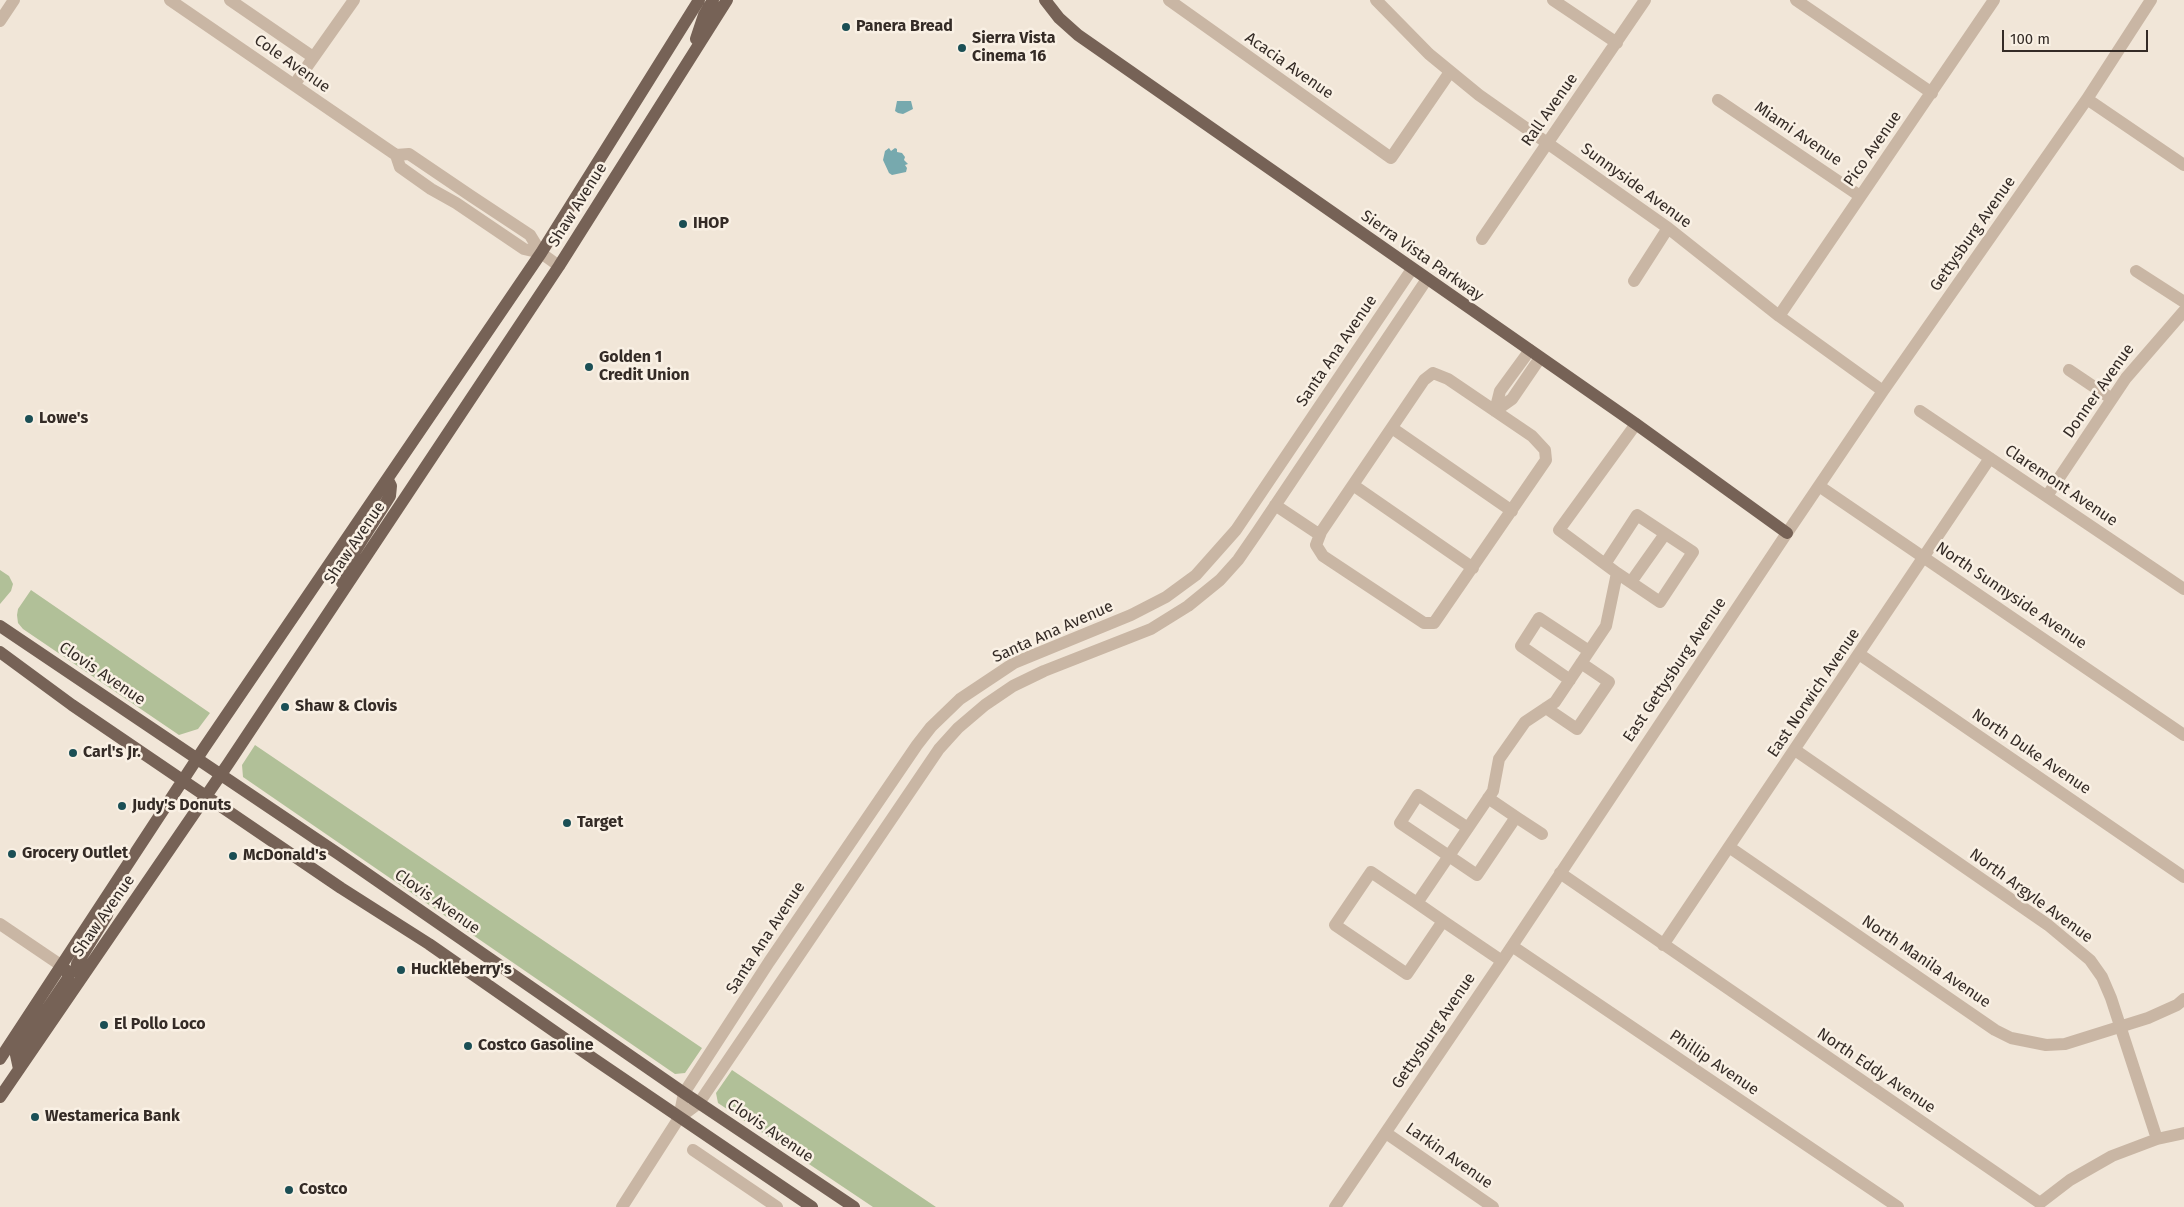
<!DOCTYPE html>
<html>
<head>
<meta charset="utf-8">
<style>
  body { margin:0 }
  #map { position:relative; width:2184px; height:1207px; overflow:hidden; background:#f1e6d8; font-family:"Fira Sans",sans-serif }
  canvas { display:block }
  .scale { position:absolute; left:2002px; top:30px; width:146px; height:22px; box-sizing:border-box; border:2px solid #342b26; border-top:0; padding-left:6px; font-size:15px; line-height:18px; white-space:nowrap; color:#342b26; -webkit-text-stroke:4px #f9f0e4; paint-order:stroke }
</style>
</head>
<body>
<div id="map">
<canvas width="2184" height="1207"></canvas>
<div class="scale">100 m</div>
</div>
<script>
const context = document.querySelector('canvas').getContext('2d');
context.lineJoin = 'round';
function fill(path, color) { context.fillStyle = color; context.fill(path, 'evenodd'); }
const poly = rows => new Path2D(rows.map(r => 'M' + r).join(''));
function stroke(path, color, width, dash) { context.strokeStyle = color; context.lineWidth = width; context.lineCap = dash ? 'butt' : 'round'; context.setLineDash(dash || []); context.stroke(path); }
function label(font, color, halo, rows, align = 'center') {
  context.font = font + ' "Fira Sans",sans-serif'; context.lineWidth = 5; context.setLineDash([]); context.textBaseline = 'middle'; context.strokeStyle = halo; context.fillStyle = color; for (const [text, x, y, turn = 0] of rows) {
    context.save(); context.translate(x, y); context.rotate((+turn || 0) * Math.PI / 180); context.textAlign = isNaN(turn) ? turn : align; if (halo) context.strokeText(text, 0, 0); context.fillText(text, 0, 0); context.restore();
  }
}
fill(poly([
  [0,570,9,576,13,584,11,591,0,604],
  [31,590,210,713,198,729,179,735,23,629,18,623,17,615,18,609],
  [255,745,702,1048,685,1073,675,1074,243,777,242,765],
  [732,1070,936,1207,873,1207,718,1103,716,1093]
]), '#b1c098');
fill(poly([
  [897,101,911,101,913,109,903,114,898,113,895,111],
  [889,148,891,151,895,148,897,149,897,152,902,153,905,157,904,160,908,164,905,165,907,168,906,172,892,175,889,173,883,160,885,151]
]), '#77a9ae');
stroke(poly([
  [170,0,396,155,400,167,431,189,456,203,524,249,541,253,559,266],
  [230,0,313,57],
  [1169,0,1391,158,1450,72],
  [1376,0,1429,54,1479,95,1668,228,1779,316,1883,391],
  [1553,0,1617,43],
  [1796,0,1932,93],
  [0,21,14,0],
  [294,85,354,0],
  [2087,99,2184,165],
  [1718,100,1860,196],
  [396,155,409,154,471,196,530,235,541,253],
  [1482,239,1645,0],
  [2136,271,2184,302],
  [1634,281,1668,228],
  [1779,316,1994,0],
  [2069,370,2112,399],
  [1433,373,1448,379,1532,436,1545,450,1546,460,1434,623,1424,623,1323,556,1316,545,1321,532,1424,380,1433,373],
  [1495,411,1512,399,1540,358],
  [1495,411,1500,391,1530,350],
  [1920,411,2184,589],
  [1392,428,1512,511],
  [1353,485,1473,568],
  [1819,486,2184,735],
  [2047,496,2126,378,2184,311],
  [1275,505,1320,535],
  [1605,564,1637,515,1693,552,1660,602,1617,573],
  [1631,582,1665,534],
  [1859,654,2184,877],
  [1570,680,1521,646,1539,618,1589,651],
  [1546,708,1577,729,1609,682,1581,663],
  [1795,750,2048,925,2090,960,2102,977,2111,998,2157,1139],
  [1516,817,1542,834],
  [1468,828,1418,795,1400,823,1477,875,1516,817,1488,798],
  [1729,847,1995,1030,2011,1038,2046,1045,2065,1044,2148,1018,2177,1005,2184,999],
  [1560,873,2040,1203,2070,1180,2112,1156,2157,1139,2184,1133],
  [1417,903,1443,921],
  [0,924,62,966],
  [1663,945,1990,458],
  [1512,946,1898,1207],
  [1502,961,1443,921,1407,974,1335,925,1371,872,1417,903,1493,791,1499,759,1525,722,1555,702,1606,626,1617,573,1559,530,1636,424],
  [679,1118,684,1093,769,962,917,745,931,727,960,699,1014,663,1131,615,1166,597,1196,575,1236,530,1412,269],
  [1386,1133,1493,1207],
  [693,1150,777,1207],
  [622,1207,679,1118,699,1103,939,749,958,728,985,705,1013,686,1044,671,1151,629,1188,606,1220,580,1238,560,1258,531,1427,279],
  [1335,1207,1502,961,1787,533,1883,391,2087,99,2151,0]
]), '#c9b6a4', 12);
stroke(poly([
  [1045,0,1059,18,1078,35,1636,424,1787,533],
  [696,39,704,15,713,0],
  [342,583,350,559,390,496,391,486,388,480],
  [0,626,340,855,684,1093,854,1207],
  [0,652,72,705,341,888,429,944,594,1059,812,1207],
  [81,977,76,969,77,964,107,915,115,890],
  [0,1059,204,748,541,253,699,0],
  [19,1069,16,1055,68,978,68,972,62,966],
  [0,1097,228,764,559,266,727,0]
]), '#766256', 12);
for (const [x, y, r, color] of [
  [846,27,5,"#1b4f55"],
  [962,48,5,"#1b4f55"],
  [683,224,5,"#1b4f55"],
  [589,367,5,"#1b4f55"],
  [29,419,5,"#1b4f55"],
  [285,707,5,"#1b4f55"],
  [73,753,5,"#1b4f55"],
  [122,806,5,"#1b4f55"],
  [567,823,5,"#1b4f55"],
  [12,854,5,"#1b4f55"],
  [233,856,5,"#1b4f55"],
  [401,970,5,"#1b4f55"],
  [104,1025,5,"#1b4f55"],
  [468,1046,5,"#1b4f55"],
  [35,1117,5,"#1b4f55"],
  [289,1190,5,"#1b4f55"]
]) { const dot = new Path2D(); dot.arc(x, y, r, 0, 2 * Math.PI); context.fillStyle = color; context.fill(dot); stroke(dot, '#f9f0e4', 2); }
label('bold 16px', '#342b26', '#f9f0e4', [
  ["Panera Bread",856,27],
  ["Sierra Vista",972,39],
  ["Cinema 16",972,57],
  ["IHOP",693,224],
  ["Golden 1",599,358],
  ["Credit Union",599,376],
  ["Lowe's",39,419],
  ["Shaw & Clovis",295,707],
  ["Carl's Jr.",83,753],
  ["Judy's Donuts",132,806],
  ["Target",577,823],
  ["Grocery Outlet",22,854],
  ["McDonald's",243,856],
  ["Huckleberry's",411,970],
  ["El Pollo Loco",114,1025],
  ["Costco Gasoline",478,1046],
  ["Westamerica Bank",45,1117],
  ["Costco",299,1190]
], 'left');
label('16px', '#342b26', '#f9f0e4', [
  ["Cole Avenue",292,64,35],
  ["Acacia Avenue",1289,66,35],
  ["Rall Avenue",1550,110,-55],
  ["Miami Avenue",1798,134,34],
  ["Pico Avenue",1873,149,-55],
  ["Sunnyside Avenue",1636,186,36],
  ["Shaw Avenue",578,205,-58],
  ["Gettysburg Avenue",1973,234,-55],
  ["Sierra Vista Parkway",1422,256,35],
  ["Santa Ana Avenue",1337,351,-56],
  ["Donner Avenue",2099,391,-55],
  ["Claremont Avenue",2061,486,34],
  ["Shaw Avenue",355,543,-56],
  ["North Sunnyside Avenue",2011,596,34],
  ["Santa Ana Avenue",1053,632,-24],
  ["East Gettysburg Avenue",1675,670,-56],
  ["Clovis Avenue",102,674,34],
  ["East Norwich Avenue",1814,693,-56],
  ["North Duke Avenue",2031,752,34],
  ["North Argyle Avenue",2031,896,36],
  ["Clovis Avenue",437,902,35],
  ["Shaw Avenue",104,916,-55],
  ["Santa Ana Avenue",766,938,-57],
  ["North Manila Avenue",1926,962,34],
  ["Gettysburg Avenue",1434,1031,-56],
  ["Phillip Avenue",1714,1063,34],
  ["North Eddy Avenue",1876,1071,34],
  ["Clovis Avenue",770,1131,34],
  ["Larkin Avenue",1449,1156,35]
]);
</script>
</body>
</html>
